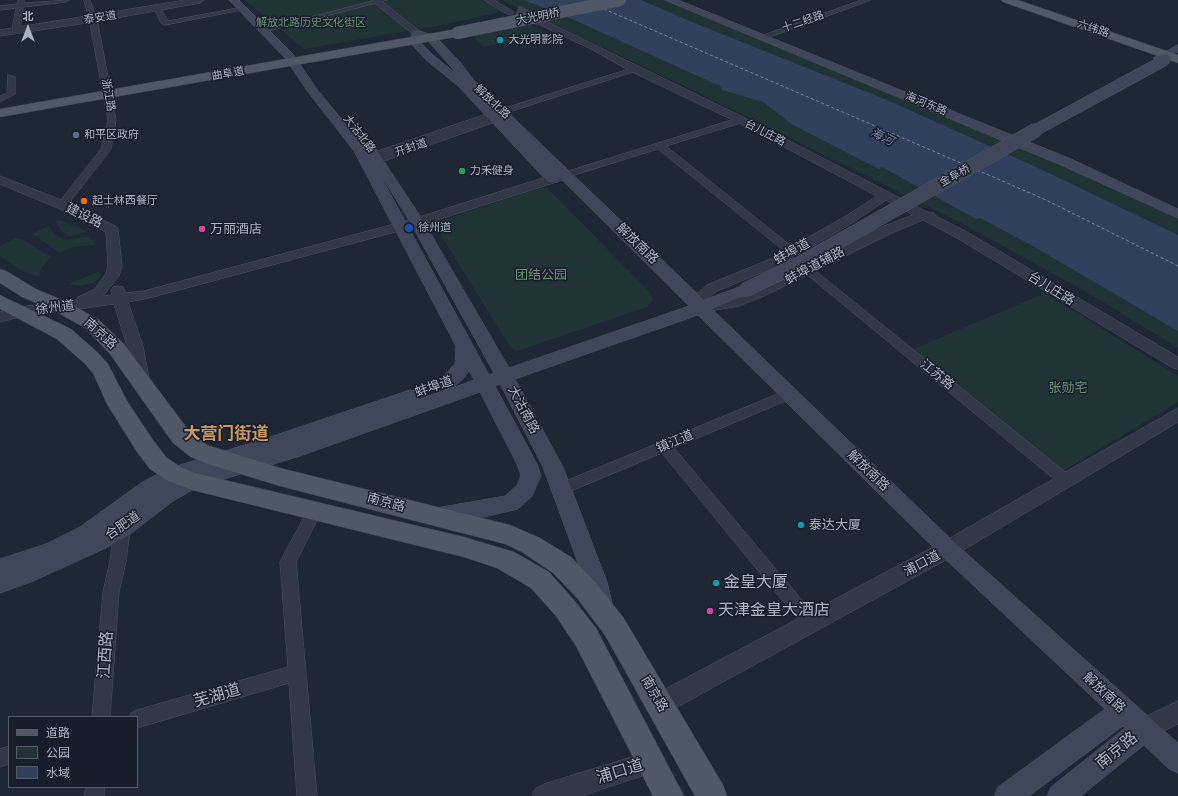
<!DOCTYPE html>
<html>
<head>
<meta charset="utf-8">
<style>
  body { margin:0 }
  #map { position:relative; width:1178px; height:796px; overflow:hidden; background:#1f2634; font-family:"Space Grotesk","Noto Sans SC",sans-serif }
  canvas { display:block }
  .legend { position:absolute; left:8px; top:716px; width:130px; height:72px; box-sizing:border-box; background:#181e29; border:1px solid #535a66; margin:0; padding:5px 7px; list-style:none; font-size:12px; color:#acb3c2 }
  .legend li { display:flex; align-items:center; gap:8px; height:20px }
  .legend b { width:20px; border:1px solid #535a66 }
  .north { position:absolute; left:8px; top:8px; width:40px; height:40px; -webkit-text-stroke:3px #181e29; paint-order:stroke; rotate:0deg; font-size:11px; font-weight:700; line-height:16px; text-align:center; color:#acb3c2 }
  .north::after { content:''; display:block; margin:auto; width:14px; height:18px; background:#acb3c2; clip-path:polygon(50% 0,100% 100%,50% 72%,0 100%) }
</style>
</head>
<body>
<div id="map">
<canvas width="1178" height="796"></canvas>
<ul class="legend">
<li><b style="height:5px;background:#505765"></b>道路</li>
<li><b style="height:11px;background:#223336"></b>公园</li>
<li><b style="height:11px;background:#33405b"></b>水域</li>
</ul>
<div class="north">北</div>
</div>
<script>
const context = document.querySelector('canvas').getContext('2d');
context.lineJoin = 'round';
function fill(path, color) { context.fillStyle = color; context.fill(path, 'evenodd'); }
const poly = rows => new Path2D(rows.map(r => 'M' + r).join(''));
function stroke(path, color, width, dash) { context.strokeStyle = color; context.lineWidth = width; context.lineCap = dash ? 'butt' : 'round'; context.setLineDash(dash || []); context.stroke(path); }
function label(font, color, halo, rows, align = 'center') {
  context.font = font + ' "Space Grotesk","Noto Sans SC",sans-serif'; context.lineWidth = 3; context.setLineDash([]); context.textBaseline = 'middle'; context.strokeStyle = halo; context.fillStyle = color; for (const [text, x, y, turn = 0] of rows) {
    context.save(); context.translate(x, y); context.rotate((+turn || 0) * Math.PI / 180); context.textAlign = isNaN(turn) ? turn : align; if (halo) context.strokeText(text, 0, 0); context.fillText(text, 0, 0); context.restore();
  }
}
fill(poly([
  [245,0,481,0,499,9,497,13,437,26,304,49],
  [501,0,665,0,1035,153,1109,185,1178,218,1178,348,1085,291,959,222,697,92],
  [527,23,549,33,524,41,483,47,470,33],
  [540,188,547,188,650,292,653,299,647,307,517,351,511,348,435,226,439,221],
  [59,220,82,229,87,232,71,236,61,231,55,221],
  [49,226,54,234,65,240,90,236,95,245,72,247,60,253,32,234],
  [15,238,22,239,51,257,41,268,39,277,20,270,0,256,0,246],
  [100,271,101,277,93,283,80,286,68,284],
  [1045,293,1178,376,1178,402,1063,471,911,350]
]), '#223336');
fill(poly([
  [524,0,641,0,687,20,887,100,1036,167,1178,235,1178,331,1033,246,980,218,976,219,882,167,879,169,793,125,763,102,722,90,720,86,574,20]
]), '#33405b');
stroke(poly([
  [604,9,963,164],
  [977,170,1046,200,1178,266]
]), '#7587aa', 1, [3, 2.5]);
stroke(poly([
  [517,10,541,22]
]), '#3b4250', 10, [10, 5]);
const minor = poly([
  [18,0,24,0,24,3,69,0,66,2,23,7,20,30,16,32,12,30,16,8,0,10,0,6,17,4,18,0],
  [84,0,90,0,97,19,116,120,111,149,66,207,62,208,57,205,101,149,108,120,89,19,84,0],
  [376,0,387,0,265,32,261,30,376,0],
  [861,0,871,0,765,39,758,37,861,0],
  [156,7,160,7,168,21,243,7,247,9,165,25,161,23,154,8,156,7],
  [632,68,639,70,506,113,498,121,381,162,365,165,360,162,372,153,489,113,632,68],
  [8,75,15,77,15,94,0,102,0,96,7,93,8,75],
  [741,117,745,120,744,122,666,146,796,250,797,252,796,254,788,254,658,149,568,177,562,177,560,175,562,173,741,117],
  [808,267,812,268,1070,476,1072,480,1070,484,1065,486,1060,484,804,272,802,270,804,268,808,267],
  [790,389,795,391,796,394,795,397,674,448,817,618,819,623,817,628,811,630,805,628,662,453,566,493,561,495,556,493,554,489,556,485,790,389],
  [315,504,320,506,322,510,296,562,317,796,297,796,289,683,137,728,137,717,129,717,131,713,137,710,288,667,280,562,310,506,315,504],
  [122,523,127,525,130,529,126,561,119,592,110,717,92,717,103,592,110,561,114,529,117,525,122,523],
  [9,746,9,764,0,767,0,749,9,746],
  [86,787,104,787,104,796,84,796,86,787]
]);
const tertiary = poly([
  [186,0,204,0,200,3,93,22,0,36,0,30,186,0],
  [371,0,380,0,422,33,420,35,414,35,371,0],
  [484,0,494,0,514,12,513,14,507,14,484,0],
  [541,19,745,118,927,212,934,213,936,216,967,232,1178,357,1178,369,1173,368,957,238,923,220,894,232,764,296,739,306,703,312,698,310,696,307,697,305,691,304,689,301,707,285,768,260,846,216,877,196,737,122,632,72,591,49,538,24,537,22,541,19],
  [886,200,913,215,884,226,754,290,732,299,703,302,717,291,778,266,854,222,886,200],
  [565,171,571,175,569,178,421,225,149,298,128,302,143,346,150,383,148,387,142,389,136,387,134,383,127,346,114,304,20,317,0,322,0,312,20,307,76,300,78,297,95,289,105,275,108,266,106,232,58,208,0,184,0,176,66,202,117,227,118,230,122,266,119,276,103,296,112,295,111,290,113,287,118,286,123,287,126,293,144,291,413,219,565,171],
  [1178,408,1178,422,955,555,668,712,660,715,652,712,649,704,652,696,941,543,1178,408],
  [1178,701,1178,724,1144,740,1136,737,1133,729,1136,721,1178,701],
  [651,751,659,754,662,762,659,770,651,773,581,796,532,796,536,788,544,784,651,751]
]);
const secondary = poly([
  [229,0,239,0,293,54,316,88,356,137,362,133,366,134,424,222,509,368,689,306,538,156,558,176,560,179,558,182,548,182,458,86,425,59,409,41,413,31,417,30,435,36,460,62,473,79,704,300,739,287,745,285,751,287,753,290,751,293,712,309,955,543,1178,743,1178,773,1169,769,1144,745,1081,796,1047,796,1051,787,1125,728,1123,726,1029,796,994,796,998,787,1105,709,941,555,698,315,515,379,563,467,607,582,613,608,610,615,602,618,594,615,585,582,543,467,500,384,495,386,537,464,541,476,532,496,518,509,484,517,436,524,429,522,426,516,429,510,436,508,505,496,517,485,521,476,517,464,480,392,300,456,198,487,173,501,129,535,106,548,31,582,0,593,0,559,46,544,80,527,141,483,167,469,267,438,410,390,416,391,419,396,417,400,445,390,439,388,436,384,455,364,456,346,354,151,308,92,285,58,229,0],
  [420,38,427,40,460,77,433,55,419,41,420,38],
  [373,162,410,222,494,373,489,375,373,162],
  [469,371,474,380,452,388,462,380,469,371],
  [665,0,678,0,1071,159,1178,209,1178,218,1061,165,665,0],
  [1178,45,1178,52,1158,61,1153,58,1178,45]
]);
const primary = poly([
  [1001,0,1018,0,1178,55,1178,63,1003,2,1001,0],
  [457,29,463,33,461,36,0,117,0,109,457,29],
  [0,269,6,271,36,289,69,303,99,320,124,344,189,431,207,445,280,468,510,525,540,538,571,557,595,582,623,617,723,785,727,796,695,796,605,635,577,598,553,573,522,552,505,544,280,486,211,465,191,457,173,443,110,354,85,328,55,311,22,297,0,283,0,269],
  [0,295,71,329,98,353,108,364,127,401,153,440,166,457,182,468,195,473,464,537,514,552,549,572,574,600,596,628,684,796,653,796,576,646,556,616,531,588,497,568,464,557,192,490,166,480,150,469,137,452,107,404,93,373,84,363,57,339,0,309,0,295]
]);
stroke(minor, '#4d5360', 1);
stroke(tertiary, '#4d5360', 1);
stroke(secondary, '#4d5360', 1);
stroke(primary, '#3c424e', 1);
fill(minor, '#323845');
fill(tertiary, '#323845');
fill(secondary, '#404758');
fill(primary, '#505765');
const secondaryBridgeFar1 = poly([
  [1034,131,1165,60]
]);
const secondaryBridge = poly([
  [745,290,795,266,1036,130]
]);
const primaryBridge = poly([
  [457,33,620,0]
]);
stroke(secondaryBridgeFar1, '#4d5360', 12, []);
stroke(secondaryBridge, '#4d5360', 15, []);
stroke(primaryBridge, '#3c424e', 13, []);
stroke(secondaryBridgeFar1, '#404758', 11);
stroke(secondaryBridge, '#404758', 14);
stroke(primaryBridge, '#505765', 12);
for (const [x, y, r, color] of [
  [500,40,4,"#0f9aa8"],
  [76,135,4,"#5c6f8a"],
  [462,171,4,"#2e9e5b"],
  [84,201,4,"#e8710a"],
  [409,228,5,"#1a4fb4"],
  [202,229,4,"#d1479c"],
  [801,525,4,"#0f9aa8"],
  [716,583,4,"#0f9aa8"],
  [710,611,4,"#d1479c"]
]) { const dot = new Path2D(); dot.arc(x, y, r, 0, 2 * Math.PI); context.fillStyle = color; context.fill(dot); stroke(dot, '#181e29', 1.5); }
label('11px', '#acb3c2', '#181e29', [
  ["大光明桥",538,17,-11],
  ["泰安道",100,18,-9],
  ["十二经路",803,22,-19],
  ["六纬路",1093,29,19],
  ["曲阜道",228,74,-10],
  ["浙江路",108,95,80],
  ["解放北路",492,102,43],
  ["海河东路",926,104,22],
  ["台儿庄路",765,133,27],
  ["大沽北路",359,134,52],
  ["开封道",411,148,-19],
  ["金阜桥",955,176,-29]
]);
label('11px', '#659173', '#181e29', [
  ["解放北路历史文化街区",311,23]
]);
label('11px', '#acb3c2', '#181e29', [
  ["大光明影院",508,40],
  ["和平区政府",84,135],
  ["力禾健身",470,171],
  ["起士林西餐厅",92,201],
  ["徐州道",418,228]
], 'left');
label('italic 12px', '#7587aa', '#181e29', [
  ["海河",882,137,27]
]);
label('13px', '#acb3c2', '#181e29', [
  ["建设路",84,216,26],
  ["解放南路",637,244,44],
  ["蚌埠道",792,252,-29],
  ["蚌埠道辅路",815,266,-28],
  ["台儿庄路",1051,289,31],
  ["徐州道",55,308,-7],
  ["南京路",100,334,42],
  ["江苏路",937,375,39],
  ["蚌埠道",434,387,-19],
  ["大沽南路",523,410,62],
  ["镇江道",675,442,-23],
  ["解放南路",868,471,44],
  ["南京路",386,503,15],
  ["合肥道",123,526,-35],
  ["浦口道",922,564,-28],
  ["解放南路",1104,693,43],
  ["南京路",654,694,60]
]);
label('13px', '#acb3c2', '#181e29', [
  ["万丽酒店",210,229],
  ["泰达大厦",809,525]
], 'left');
label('13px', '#659173', '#181e29', [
  ["团结公园",541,275],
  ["张勋宅",1068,388]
]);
label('16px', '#acb3c2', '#181e29', [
  ["金皇大厦",724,583],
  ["天津金皇大酒店",718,611]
], 'left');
label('16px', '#acb3c2', '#181e29', [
  ["江西路",106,655,-86],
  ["芜湖道",217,696,-16],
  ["南京路",1117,751,-39],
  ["浦口道",620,772,-17]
]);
label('bold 17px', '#ce975b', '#181e29', [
  ["大营门街道",226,434]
]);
</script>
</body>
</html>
